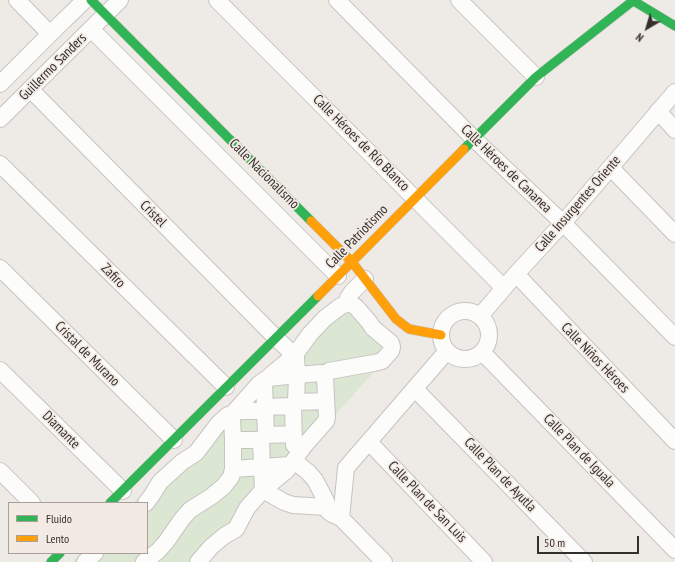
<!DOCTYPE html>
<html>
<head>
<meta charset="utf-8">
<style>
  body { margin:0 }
  #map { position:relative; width:675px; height:562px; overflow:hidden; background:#eeeae6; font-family:"PT Sans Narrow",sans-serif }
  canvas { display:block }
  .legend { position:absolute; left:8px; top:502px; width:140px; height:52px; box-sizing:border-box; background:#f2eae3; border:1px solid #a69f9a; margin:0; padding:5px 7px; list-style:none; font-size:12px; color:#332f2d }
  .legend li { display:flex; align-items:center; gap:8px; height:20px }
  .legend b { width:20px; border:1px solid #a69f9a }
  .north { position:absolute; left:627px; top:8px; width:40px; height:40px; -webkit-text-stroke:3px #f2eae3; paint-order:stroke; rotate:218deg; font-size:11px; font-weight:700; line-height:16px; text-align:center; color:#332f2d }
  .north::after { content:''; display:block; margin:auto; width:14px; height:18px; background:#332f2d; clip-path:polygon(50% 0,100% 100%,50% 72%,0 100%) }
  .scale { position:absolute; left:537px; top:536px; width:102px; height:18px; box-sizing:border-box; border:2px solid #332f2d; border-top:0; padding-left:5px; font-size:12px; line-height:14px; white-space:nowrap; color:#332f2d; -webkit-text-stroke:3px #f2eae3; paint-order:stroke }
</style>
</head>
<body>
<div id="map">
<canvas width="675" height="562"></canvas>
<ul class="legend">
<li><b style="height:5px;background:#30b455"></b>Fluido</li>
<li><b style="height:5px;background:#ff9f0a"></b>Lento</li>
</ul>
<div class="north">N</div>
<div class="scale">50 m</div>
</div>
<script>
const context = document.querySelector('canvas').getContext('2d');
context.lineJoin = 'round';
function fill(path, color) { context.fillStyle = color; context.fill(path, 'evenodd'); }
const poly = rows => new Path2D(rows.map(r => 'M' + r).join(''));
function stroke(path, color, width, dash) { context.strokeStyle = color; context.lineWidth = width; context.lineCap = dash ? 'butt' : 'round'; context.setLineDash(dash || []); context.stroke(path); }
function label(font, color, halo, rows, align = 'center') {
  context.font = font + ' "PT Sans Narrow",sans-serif'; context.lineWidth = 3.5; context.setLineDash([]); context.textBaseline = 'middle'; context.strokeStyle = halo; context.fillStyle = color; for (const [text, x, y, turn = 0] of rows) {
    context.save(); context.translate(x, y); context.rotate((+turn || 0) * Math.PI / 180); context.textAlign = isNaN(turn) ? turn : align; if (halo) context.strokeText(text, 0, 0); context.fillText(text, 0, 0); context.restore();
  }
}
fill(poly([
  [343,302,390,354,294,461,205,562,72,562,81,553,147,553,147,503,133,503]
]), '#dbe7d3');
const street = poly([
  [17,0,50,34],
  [217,0,504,288],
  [337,0,474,139,563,223,675,337],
  [459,0,536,77],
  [91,29,338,276],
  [0,84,50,34,85,0],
  [30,89,276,338,293,354,296,358,297,375,321,373,324,374,325,377,327,417,326,421,304,446,287,470,263,490,247,508,236,529,224,536,211,547,198,562],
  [658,111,675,130],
  [0,119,120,0],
  [0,164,226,387],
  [611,168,675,234],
  [0,268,174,440],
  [516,274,675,441],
  [346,304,348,298,352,292,365,279],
  '441 335a24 24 0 1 1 48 0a24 24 0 1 1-48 0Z',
  [480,316,516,274,563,223,675,92],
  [482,352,675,550],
  [0,370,123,491],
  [268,378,272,374,294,356,310,334,325,318,341,306,346,304,351,304,356,307,369,322,373,328,391,343,392,347,391,351,382,361,374,363,329,371,324,374],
  [415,389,584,562],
  [265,407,293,406,294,445],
  [235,411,259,384,266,379],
  [265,411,235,411,233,414,232,418,233,440,261,440,263,490,284,502,293,505,327,507],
  [294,434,266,435,264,383,266,379,268,378,297,375,296,402,325,401],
  [369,442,484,562],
  [294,461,308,472,315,480,326,501,328,511,332,514,341,518,384,562],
  [233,469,290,465],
  [0,471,32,503],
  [146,503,152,495,160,482,182,462,196,453,218,424,228,415,233,414],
  [341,518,346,468,447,351],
  [85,562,95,553],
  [144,562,158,551,166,542,182,519,190,510,212,496,224,486,231,477,233,469,233,440]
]);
const fast = poly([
  [91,0,311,221],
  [632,0,675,26],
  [464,149,536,77,634,0],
  [110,503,318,296],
  [51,562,60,553]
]);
const slow = poly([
  [311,221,352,262,396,319,409,329,441,335],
  [318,296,464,149]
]);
stroke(street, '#c6c3c0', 18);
stroke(fast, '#c6c3c0', 10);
stroke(slow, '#c6c3c0', 10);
stroke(street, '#fcfcfb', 16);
stroke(fast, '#30b455', 9);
stroke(slow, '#ff9f0a', 9);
label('14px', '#332f2d', '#f2eae3', [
  ["Guillermo Sanders",53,67,-45],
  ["Calle Héroes de Río Blanco",361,143,45],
  ["Calle Héroes de Cananea",506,169,44],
  ["Calle Nacionalismo",264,174,45],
  ["Calle Insurgentes Oriente",578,204,-49],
  ["Cristel",153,214,45],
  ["Calle Patriotismo",357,237,-46],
  ["Zafiro",113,276,45],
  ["Cristal de Murano",87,354,45],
  ["Calle Niños Héroes",595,358,46],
  ["Diamante",61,430,45],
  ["Calle Plan de Iguala",579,451,46],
  ["Calle Plan de Ayutla",500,475,46],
  ["Calle Plan de San Luis",427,502,46]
]);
</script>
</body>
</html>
